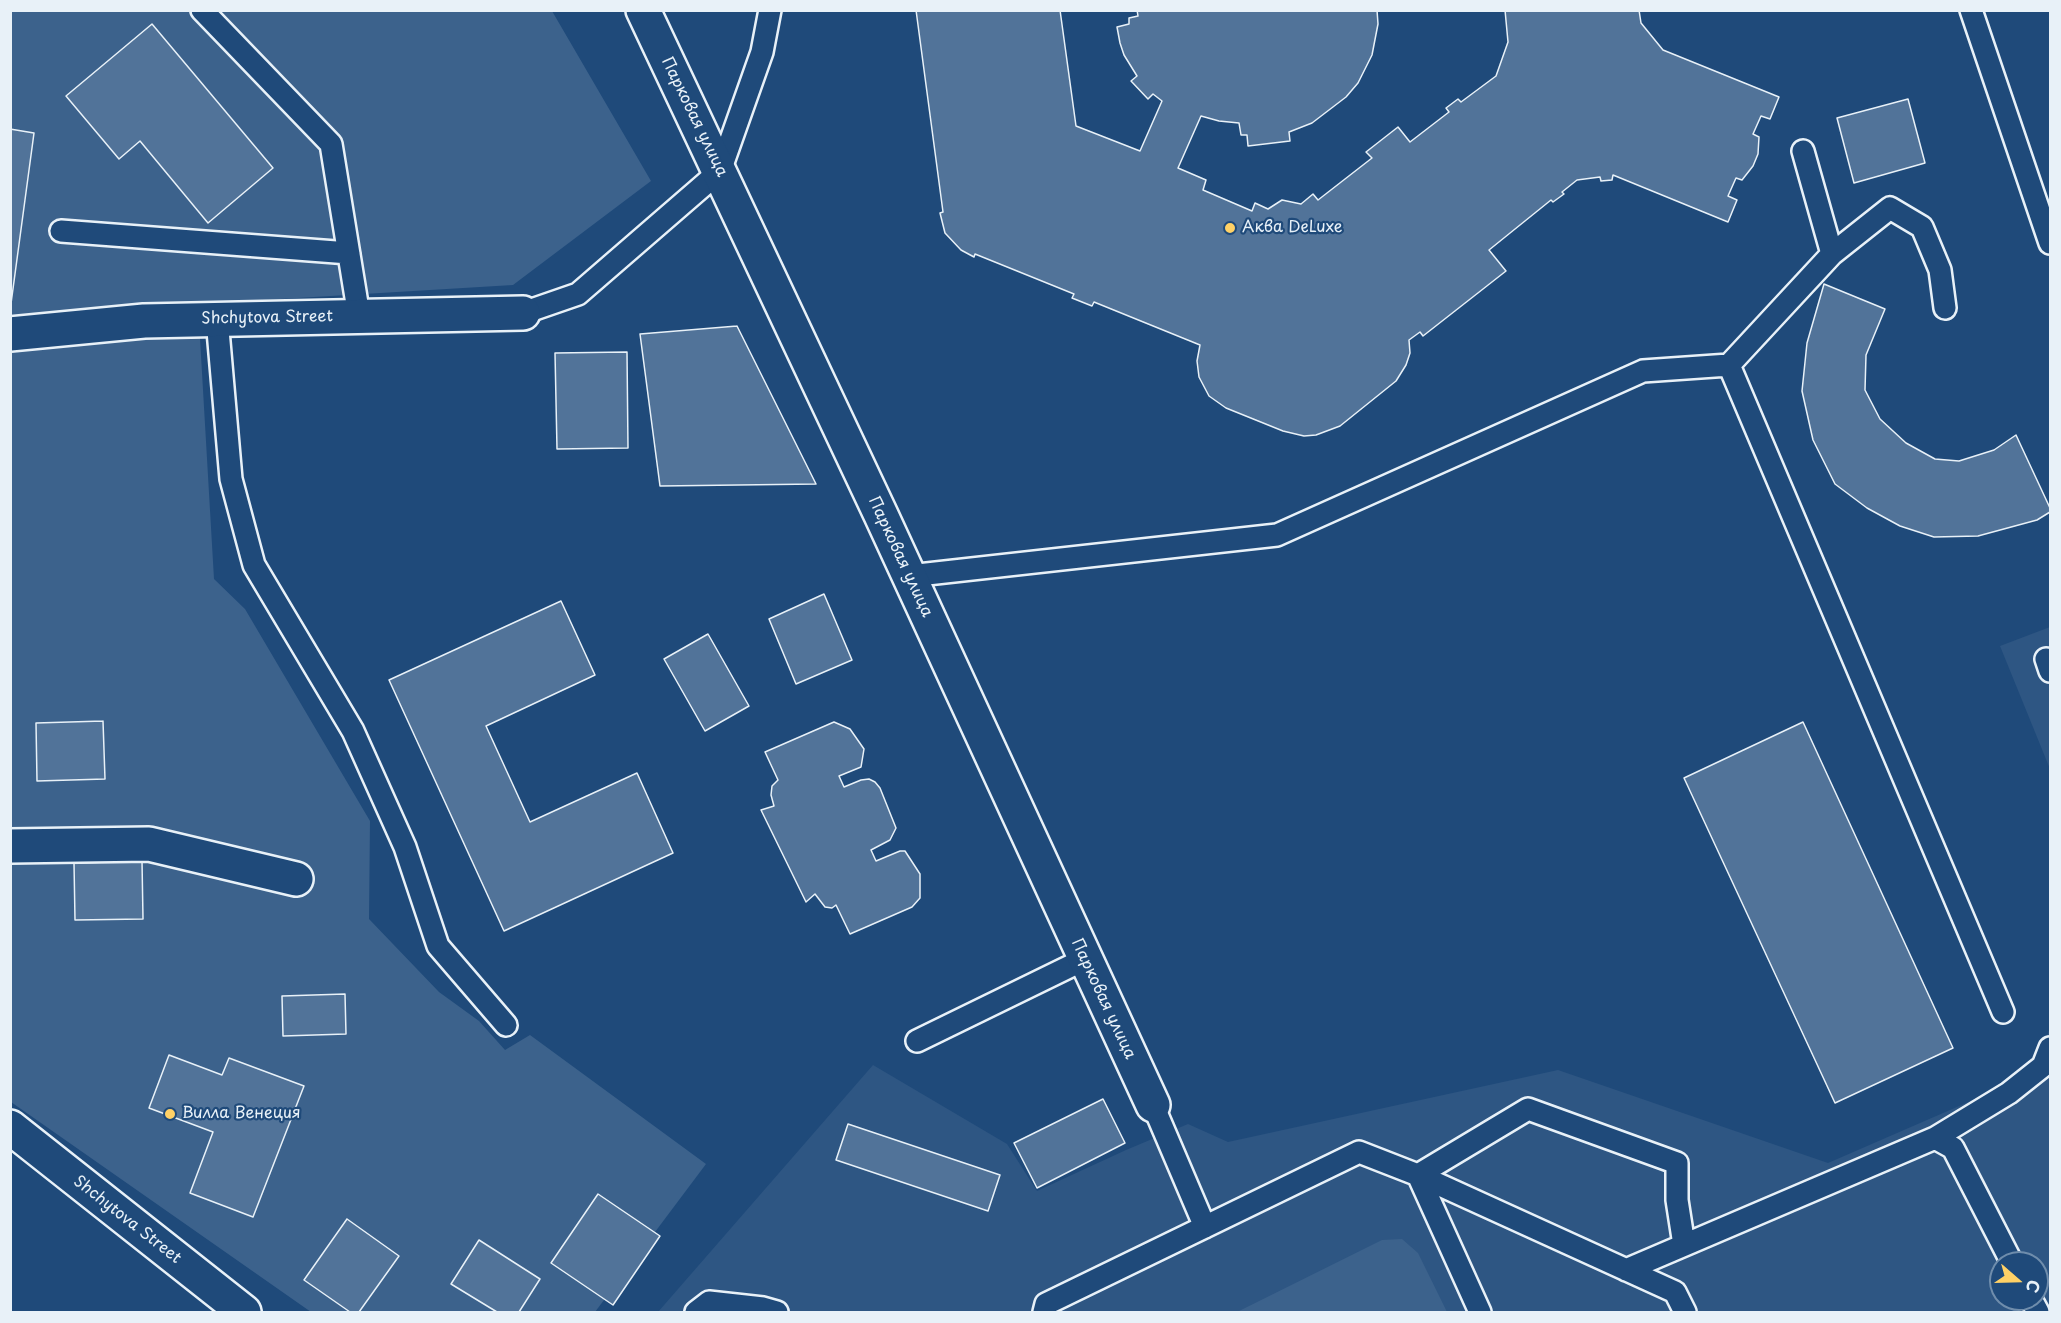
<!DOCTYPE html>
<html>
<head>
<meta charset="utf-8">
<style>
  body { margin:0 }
  #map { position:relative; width:2061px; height:1323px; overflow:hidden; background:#1f4a7a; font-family:"Playpen Sans",sans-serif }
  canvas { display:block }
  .frame { position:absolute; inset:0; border:12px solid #e8f1f8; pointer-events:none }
  .north { position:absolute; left:1989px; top:1251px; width:60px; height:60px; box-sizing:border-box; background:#1f4a7a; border:2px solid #6f8dac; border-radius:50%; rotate:110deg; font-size:16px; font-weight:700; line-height:24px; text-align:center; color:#e8f1f8 }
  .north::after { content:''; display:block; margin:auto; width:21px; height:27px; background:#ffd166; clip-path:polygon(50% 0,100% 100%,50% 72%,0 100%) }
</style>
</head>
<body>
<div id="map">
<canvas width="2061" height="1323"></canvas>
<div class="frame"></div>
<div class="north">С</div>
</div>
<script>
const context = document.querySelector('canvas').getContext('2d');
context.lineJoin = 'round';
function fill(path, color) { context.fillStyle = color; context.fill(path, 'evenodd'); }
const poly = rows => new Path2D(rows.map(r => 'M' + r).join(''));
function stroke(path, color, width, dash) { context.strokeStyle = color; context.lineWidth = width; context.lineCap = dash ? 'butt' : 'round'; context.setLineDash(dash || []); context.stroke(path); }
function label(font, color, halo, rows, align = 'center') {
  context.font = font + ' "Playpen Sans",sans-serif'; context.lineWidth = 4.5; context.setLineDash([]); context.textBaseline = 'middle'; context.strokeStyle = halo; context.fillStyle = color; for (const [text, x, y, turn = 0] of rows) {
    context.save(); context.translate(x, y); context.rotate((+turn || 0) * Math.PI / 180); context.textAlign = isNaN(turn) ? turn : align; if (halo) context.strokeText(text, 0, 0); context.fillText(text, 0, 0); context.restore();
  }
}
fill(poly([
  [2050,627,2050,769,2000,646],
  [2050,1027,2050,1312,658,1312,873,1065,1007,1144,1037,1191,1126,1150,1188,1124,1228,1142,1558,1070,1828,1163,2019,1080,2045,1042],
  [2001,1263,2037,1263,2037,1299,2001,1299]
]), '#2e5683');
fill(poly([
  [11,11,552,11,651,181,513,285,198,304,214,579,245,609,370,821,369,919,439,992,479,1021,505,1050,530,1035,706,1164,595,1312,311,1312,11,1102],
  [1402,1239,1418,1253,1447,1312,1237,1312,1382,1240]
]), '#3c628c');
const building = poly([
  [916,10,1060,10,1076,126,1140,151,1162,101,1153,94,1148,99,1131,81,1137,76,1124,55,1120,43,1117,27,1129,24,1129,18,1138,16,1137,10,1377,10,1378,24,1372,55,1358,83,1346,97,1312,123,1289,132,1290,141,1248,146,1247,135,1241,135,1239,123,1219,121,1201,116,1178,168,1206,180,1203,190,1252,211,1255,203,1268,209,1282,200,1301,204,1313,194,1318,200,1372,158,1366,152,1398,127,1410,142,1449,112,1446,108,1458,99,1461,102,1496,76,1508,42,1505,10,1639,10,1641,23,1663,50,1779,97,1770,119,1761,116,1753,134,1759,137,1758,154,1753,166,1742,180,1736,178,1728,196,1737,200,1728,222,1613,175,1612,180,1601,181,1600,177,1577,180,1562,192,1564,194,1553,202,1551,200,1489,250,1506,271,1423,336,1420,332,1409,340,1410,353,1406,365,1396,381,1340,426,1316,435,1304,436,1283,431,1226,408,1209,396,1199,377,1197,361,1200,345,1094,302,1092,306,1072,298,1074,294,975,254,974,257,961,250,945,233,940,213,943,212,916,10],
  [152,24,273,168,208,223,140,141,119,159,66,96,152,24],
  [1908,99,1925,163,1854,183,1837,118,1908,99],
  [10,129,34,133,10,311,10,129],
  [1824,284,1885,309,1866,355,1865,390,1880,419,1906,443,1935,459,1959,461,1994,450,2016,435,2050,508,2050,512,2037,520,1978,536,1934,537,1900,526,1867,508,1835,484,1813,440,1802,391,1807,343,1824,284],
  [737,326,816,484,660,486,640,334,737,326],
  [627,352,628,448,557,449,555,353,627,352],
  [824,594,852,660,796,684,769,619,824,594],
  [561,601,595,675,486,726,530,822,637,773,673,853,504,931,389,680,561,601],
  [708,634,749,706,705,731,664,659,708,634],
  [103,721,105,779,37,781,36,723,103,721],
  [834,722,850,729,864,749,861,767,839,776,844,787,861,780,869,779,875,782,880,788,896,828,890,840,871,850,876,861,900,851,905,851,920,874,920,898,912,907,850,934,836,905,832,908,825,907,815,894,806,902,761,810,774,806,771,795,772,786,778,780,765,752,834,722],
  [1803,722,1953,1048,1835,1103,1684,778,1803,722],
  [142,861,143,919,75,920,74,863,142,861],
  [345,994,346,1034,283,1036,282,996,345,994],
  [169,1055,222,1075,229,1058,304,1086,253,1217,190,1193,213,1132,149,1108,169,1055],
  [1103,1099,1125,1143,1037,1188,1014,1143,1103,1099],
  [848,1124,1000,1175,988,1211,836,1160,848,1124],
  [598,1194,660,1236,613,1305,551,1263,598,1194],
  [347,1219,399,1256,359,1312,350,1312,304,1280,347,1219],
  [479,1240,540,1279,519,1312,497,1312,451,1284,479,1240]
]);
fill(building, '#517399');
stroke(building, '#e8f1f8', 1.5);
const lane = poly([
  [202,10,331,144,359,316],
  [1971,10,2050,243],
  [61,231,349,253],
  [1832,254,1890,208,1922,227,1940,270,1945,308],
  [523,313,578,294,720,171,762,52,770,10],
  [217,319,231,479,254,565,353,731,405,847,438,946,506,1025],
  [1729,365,1832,254,1803,151],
  [909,576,1277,535,1643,371,1729,365,2003,1012],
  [2046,659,2050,671],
  [917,1041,1085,959],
  [1153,1105,1205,1227],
  [1935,1138,2009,1093,2043,1066,2050,1048],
  [1418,1175,1528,1109,1677,1163,1677,1200,1684,1245],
  [1418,1175,1675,1292,1685,1312],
  [1626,1270,1935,1138,1953,1148,2012,1263],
  [2031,1299,2038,1312],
  [696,1312,709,1302,763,1308,777,1312],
  [1044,1312,1046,1304,1359,1152,1418,1175,1480,1312]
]);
const street = poly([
  [643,10,881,515,1153,1105],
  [10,334,144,321,523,313],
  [10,846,149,844,296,879],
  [10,1127,244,1312]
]);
stroke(lane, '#e8f1f8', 26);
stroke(street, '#e8f1f8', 38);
stroke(lane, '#1f4a7a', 21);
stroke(street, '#1f4a7a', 33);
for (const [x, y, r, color] of [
  [1230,228,6,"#ffd166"],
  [170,1114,6,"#ffd166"]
]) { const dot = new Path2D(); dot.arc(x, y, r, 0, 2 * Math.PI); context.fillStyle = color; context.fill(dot); stroke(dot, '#1f4a7a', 2); }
label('16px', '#e8f1f8', '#1f4a7a', [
  ["Парковая улица",694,117,64],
  ["Shchytova Street",267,318,-1],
  ["Парковая улица",900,557,65],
  ["Парковая улица",1103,999,65],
  ["Shchytova Street",127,1220,38]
]);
label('16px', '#e8f1f8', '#1f4a7a', [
  ["Аква DeLuxe",1242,228],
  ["Вилла Венеция",182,1114]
], 'left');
</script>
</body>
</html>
